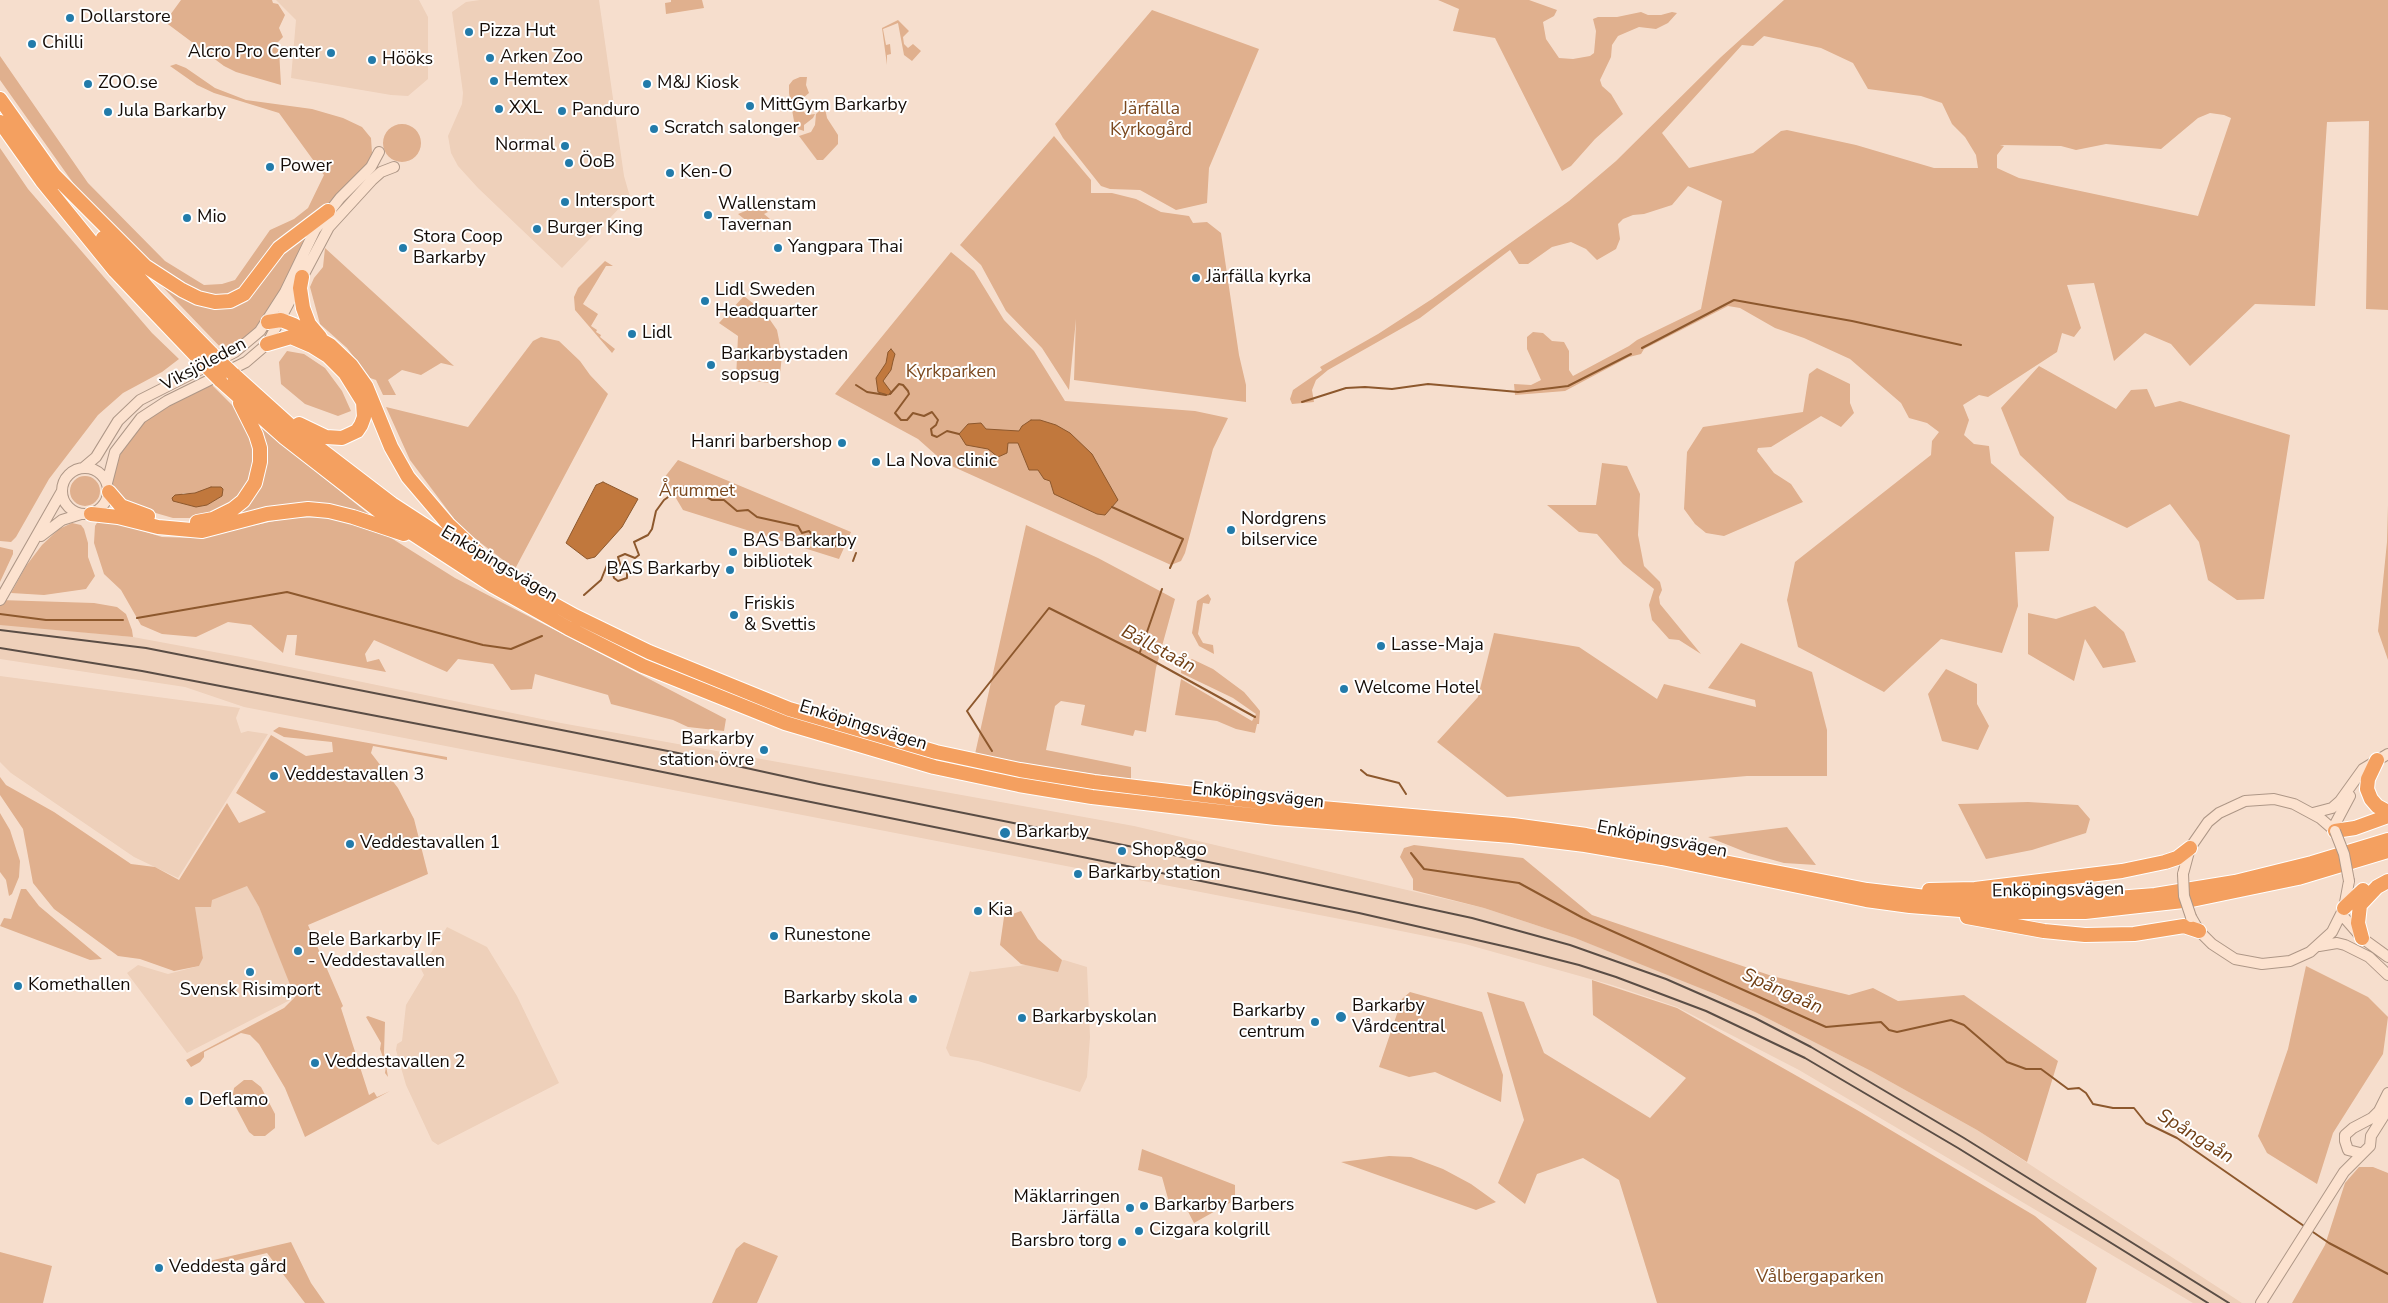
<!DOCTYPE html>
<html>
<head>
<meta charset="utf-8">
<style>
  body { margin:0 }
  canvas { display:block; background:#f6decd }
</style>
</head>
<body>
<canvas width="2388" height="1303"></canvas>
<script>
const context = document.querySelector('canvas').getContext('2d');
context.lineJoin = 'round';
function fill(path, color) { context.fillStyle = color; context.fill(path, 'evenodd'); }
const poly = rows => new Path2D(rows.map(r => 'M' + r).join(''));
function stroke(path, color, width, dash) { context.strokeStyle = color; context.lineWidth = width; context.lineCap = dash ? 'butt' : 'round'; context.setLineDash(dash || []); context.stroke(path); }
function label(font, color, halo, rows, align = 'center') {
  context.font = font + ' "Nunito Sans",sans-serif'; context.lineWidth = 4; context.setLineDash([]); context.textBaseline = 'middle'; context.strokeStyle = halo; context.fillStyle = color; for (const [text, x, y, turn = 0] of rows) {
    context.save(); context.translate(x, y); context.rotate((+turn || 0) * Math.PI / 180); context.textAlign = isNaN(turn) ? turn : align; if (halo) context.strokeText(text, 0, 0); context.fillText(text, 0, 0); context.restore();
  }
}
fill(poly([
  [276,0,419,0,428,17,428,79,408,96,391,95,291,78,296,20],
  [480,0,599,0,624,176,630,197,562,268,478,188,458,166,451,153,448,136,462,104,463,93,452,12,466,2],
  [0,624,133,637,241,657,561,723,1134,826,1484,908,1575,938,1674,976,1757,1013,1871,1071,1977,1130,2242,1303,2193,1303,1799,1070,1677,1007,1612,985,1465,944,1371,925,244,707,185,687,0,659],
  [0,676,240,708,236,718,241,733,248,731,268,734,178,878,134,857,11,773,0,762],
  [247,885,259,907,296,997,187,1053,127,973,138,965,168,974,199,966,203,958,194,906],
  [447,927,487,947,517,996,559,1083,438,1145,432,1141,406,1085,396,1050,397,1044,402,1041,406,1005,424,975,421,969],
  [1064,960,1087,967,1090,1037,1087,1077,1080,1092,978,1061,950,1056,946,1048,970,971,972,972]
]), '#eed0ba');
fill(poly([
  [181,0,272,0,273,3,278,4,285,15,279,28,283,37,276,44,279,50,281,85,236,72,224,66,165,22],
  [671,0,702,0,704,8,666,14,665,3,671,2],
  [1438,0,1529,0,1557,10,1554,16,1543,22,1546,39,1559,58,1573,59,1590,56,1594,53,1596,31,1593,19,1598,17,1617,17,1641,12,1648,15,1661,15,1672,12,1677,13,1668,23,1656,29,1639,27,1618,36,1612,45,1611,57,1600,80,1602,86,1611,94,1623,114,1595,139,1571,166,1562,171,1495,38,1453,31,1459,9],
  [1784,0,2388,0,2388,310,2366,309,2369,121,2327,122,2315,306,2255,304,2190,366,2171,344,2145,333,2114,361,2094,283,2067,285,2081,328,2074,337,2062,333,2057,352,1988,397,1979,395,1963,405,1969,420,1964,435,1974,444,1989,446,1991,463,2054,517,2049,551,2015,552,2018,606,2002,653,1941,639,1884,692,1798,647,1787,600,1795,562,1931,455,1932,441,1939,432,1927,423,1909,418,1901,403,1850,359,1804,338,1775,328,1740,308,1728,306,1644,349,1641,354,1629,357,1565,391,1515,395,1514,384,1531,385,1541,380,1527,349,1527,337,1533,332,1543,333,1552,341,1564,342,1569,351,1569,370,1573,376,1629,346,1637,340,1701,309,1722,201,1688,186,1672,205,1644,214,1633,215,1623,219,1618,224,1620,239,1616,249,1597,260,1586,249,1571,242,1552,247,1528,264,1519,264,1510,250,1420,318,1328,370,1316,380,1312,390,1314,402,1292,404,1290,399,1293,390,1322,370,1320,367,1378,334,1432,299,1569,201,1616,161,1721,57],
  [1764,36,1821,48,1853,63,1868,89,1921,96,1942,103,1952,124,1965,137,1976,155,1978,168,1934,168,1856,145,1787,130,1781,131,1753,153,1689,168,1662,133,1742,45,1753,46],
  [2210,113,2224,115,2231,118,2198,216,2019,178,1997,168,1997,155,2004,146,2000,145,2061,146,2076,150,2106,144,2161,149,2198,118],
  [1152,10,1259,49,1209,168,1207,203,1176,210,1140,190,1110,189,1101,186,1063,138,1055,124],
  [898,20,909,31,903,37,904,44,908,48,913,44,921,51,912,61,904,55,898,23,883,29,886,45,890,44,891,54,887,55,887,65,882,28],
  [0,56,88,183,165,261,204,285,222,284,235,280,270,230,294,219,308,208,324,175,279,113,214,93,197,85,170,66,176,64,186,68,215,88,246,100,312,109,343,118,362,127,371,138,372,153,369,162,331,200,306,235,280,294,263,321,245,340,225,352,132,255,81,194,0,80],
  [800,77,807,77,806,85,809,93,797,103,798,109,802,110,807,115,815,114,813,118,804,125,804,131,798,129,794,121,789,93,789,85,793,80],
  [822,108,825,108,827,118,838,135,838,144,823,160,817,160,799,136,811,132,815,125,816,114],
  '383 143a19 19 0 1 1 38 0a19 19 0 1 1-38 0Z',
  [1054,136,1091,180,1091,193,1112,193,1136,199,1161,212,1189,216,1193,223,1207,222,1221,233,1239,355,1246,385,1246,402,1074,380,1076,319,1069,390,1042,348,1006,311,981,265,960,245],
  [0,148,28,189,152,333,179,359,162,372,123,393,98,415,49,479,16,537,11,542,0,541],
  [760,205,768,212,764,214,770,219,762,228,756,223,753,226,738,214],
  [325,248,454,366,441,363,421,375,402,370,388,380,396,395,383,395,376,380,370,378,347,348,320,324,310,287,314,278,323,267],
  [951,252,974,271,1004,320,1034,351,1065,401,1195,411,1228,418,1213,449,1185,553,1181,561,1171,565,945,463,918,439,835,394],
  [605,261,613,266,606,266,583,304,598,314,591,326,597,330,596,332,601,335,600,337,615,349,612,353,575,310,574,297,578,288],
  [744,296,766,314,777,330,782,355,779,384,736,379,738,336,719,323],
  [541,337,559,341,580,361,590,375,608,394,515,569,461,528,410,460,386,407,468,427,533,341],
  [287,351,304,354,325,368,342,391,351,411,338,416,305,404,281,384,279,362],
  [2039,366,2116,409,2131,390,2147,389,2155,407,2180,401,2290,435,2264,599,2237,600,2208,580,2199,542,2170,504,2127,528,2068,500,2020,455,2001,408],
  [1817,368,1850,384,1850,403,1854,413,1841,427,1821,416,1771,447,1758,448,1757,451,1774,473,1791,484,1803,502,1724,536,1706,533,1695,524,1684,509,1687,452,1703,427,1803,412,1809,374],
  [211,384,244,417,249,429,255,460,251,479,243,495,206,518,173,518,128,505,112,487,112,479,118,459,128,439,147,419,171,403],
  [182,493,195,493,222,496,207,505,196,507],
  [260,427,370,515,367,517,341,509,217,524,258,487],
  [678,460,851,532,839,559,683,510,664,478],
  [1602,463,1627,466,1640,494,1638,535,1644,566,1660,582,1662,590,1659,597,1660,604,1701,654,1679,640,1669,639,1652,620,1649,605,1654,589,1623,564,1597,534,1579,532,1547,505,1596,505],
  '70 491a15 15 0 1 1 30 0a15 15 0 1 1-30 0Z',
  [2388,505,2388,660,2378,631,2387,542],
  [338,517,380,531,455,578,726,719,724,731,688,727,673,720,611,704,608,695,535,674,532,689,511,690,493,664,458,659,447,672,374,640,365,654,367,662,379,659,386,672,295,655,297,635,287,635,283,653,251,625,228,622,196,637,162,634,141,625,121,590,104,574,94,543,95,526,98,521,114,522,162,537,196,538,288,518],
  [72,523,81,525,84,529,88,543,88,557,95,576,86,589,44,595,11,593,26,566,42,545,59,529],
  [1026,525,1098,558,1175,599,1156,668,1146,732,1135,730,1133,736,1081,725,1085,705,1061,701,1055,706,1046,750,1131,767,1131,779,1043,767,975,754],
  [0,547,13,550,13,554,0,582],
  [1208,594,1211,599,1209,604,1203,603,1198,634,1203,643,1213,645,1214,654,1199,646,1192,633,1197,601],
  [0,600,94,603,117,607,126,614,132,630,133,637,0,625],
  [2095,606,2124,632,2136,662,2103,668,2085,639,2074,681,2028,654,2028,613,2056,619],
  [1494,633,1579,647,1657,699,1664,684,1756,707,1755,700,1708,688,1741,643,1812,672,1827,730,1827,776,1747,776,1507,797,1437,742,1478,697],
  [1192,659,1213,669,1244,692,1256,706,1260,711,1259,724,1257,724,1255,733,1236,729,1217,721,1175,715,1181,679,1252,721,1256,714,1233,698,1181,673,1182,665],
  [1946,669,1977,684,1977,704,1989,726,1978,750,1942,741,1928,694],
  [279,727,447,757,447,760,373,746,371,753,398,788,414,819,428,874,308,925,343,1006,341,1008,369,1095,374,1092,377,1097,390,1091,305,1137,285,1088,259,1044,250,1035,241,1033,204,1052,204,1057,200,1062,191,1067,186,1060,284,1008,295,997,259,907,247,886,212,900,211,907,195,907,203,958,199,966,174,971,140,959,118,956,54,909,33,883,23,829,0,795,0,777,6,785,54,812,131,864,155,867,179,880,227,803,239,823,266,812,236,793,271,735,306,756,333,752,332,742,284,737,273,731],
  [2028,802,2078,805,2090,819,2086,833,2032,850,1986,859,1958,804],
  [0,813,10,830,20,861,19,877,12,894,9,896,6,880,0,872],
  [1787,827,1816,865,1784,863,1748,853,1708,837],
  [1414,845,1523,858,1592,915,1772,976,1849,995,1873,988,1898,1001,1964,995,2058,1061,2027,1162,1977,1130,1871,1071,1757,1013,1715,994,1575,938,1484,908,1413,890,1413,879,1400,857,1404,848],
  [21,889,26,889,39,906,102,959,90,960,0,926,4,918,11,919],
  [1021,911,1038,939,1062,960,1058,972,1021,964,1000,945,1004,917],
  [2306,966,2368,997,2388,1017,2383,1054,2333,1133,2317,1184,2267,1153,2258,1136,2288,1049],
  [1592,980,1677,1008,1857,1110,2035,1216,2097,1268,2086,1303,1657,1303,1619,1180,1583,1158,1537,1174,1525,1204,1498,1183,1524,1120,1487,992,1524,1002,1544,1053,1650,1118,1686,1078,1593,1015],
  [1410,992,1482,1012,1503,1075,1501,1102,1435,1072,1409,1077,1379,1067,1402,999],
  [368,1016,385,1022,384,1053,388,1077,385,1073,386,1066,380,1049,381,1043,366,1017],
  [244,1080,252,1080,261,1087,275,1114,275,1128,265,1136,254,1136,249,1132,232,1100,234,1088],
  [1142,1149,1235,1185,1235,1200,1194,1223,1184,1204,1170,1206,1162,1177,1138,1170],
  [1389,1156,1411,1157,1443,1169,1471,1184,1496,1202,1476,1210,1341,1162],
  [2359,1167,2373,1167,2388,1173,2388,1303,2292,1303,2325,1245,2345,1183],
  [291,1242,311,1283,325,1303,305,1303,267,1253,200,1269,205,1262],
  [744,1242,778,1256,757,1303,712,1303,736,1249],
  [0,1252,52,1266,43,1303,0,1303]
]), '#e0b08e');
const water = poly([
  [891,349,895,354,893,361,891,370,883,381,892,393,888,395,878,392,876,378,886,363,888,352,891,349],
  [1031,420,1040,420,1056,425,1070,433,1092,454,1118,500,1105,515,1097,514,1054,494,1050,481,1044,479,1038,470,1029,470,1018,443,1008,443,1007,453,998,457,988,449,966,445,959,434,968,424,981,423,986,429,1019,431,1022,426,1031,420],
  [603,482,638,499,622,527,595,557,587,559,566,543,596,485,603,482],
  [211,487,221,487,223,489,222,496,207,505,196,507,173,501,172,498,175,495,195,493,211,487]
]);
fill(water, '#c1783d');
stroke(water, '#8d582d', 1);
stroke(poly([
  [1642,348,1734,300,1852,321,1961,345],
  [856,385,867,392,886,395],
  [890,394,899,384,903,385,908,391,909,394,895,413,901,420,907,420,913,413,924,416,932,412,938,420,936,425,931,429,932,435,937,437,947,431,959,434],
  [1302,402,1346,388,1365,387,1392,389,1428,384,1518,392,1552,388,1568,386,1631,354],
  [1112,507,1183,539,1170,568],
  [853,561,856,553],
  [584,595,601,580,607,565,612,569,614,578,618,581,627,578,627,572,621,567,618,557,625,554,635,558,639,555,634,542,648,535,652,529,656,511,664,500,681,488,685,488,689,493,701,494,712,500,724,500,737,511,748,510,757,517,798,526,802,533,809,531,815,538,818,539,822,537,832,546,839,546],
  [0,614,46,620,123,620],
  [137,618,287,592,483,645,511,649,542,636],
  [1140,652,1162,589],
  [992,751,967,711,1049,608,1139,653,1255,717],
  [1361,770,1367,775,1399,783,1406,794],
  [1411,853,1424,869,1519,883,1583,918,1826,1027,1881,1022,1889,1030,1897,1032,1951,1020,1964,1025,2007,1062,2026,1069,2041,1069,2068,1089,2079,1088,2086,1093,2093,1104,2113,1108,2134,1108,2146,1123,2177,1138,2304,1226],
  [2310,1230,2329,1243,2388,1274]
]), '#8d582d', 2);
const secondary = poly([
  '62 491a23 23 0 1 1 46 0a23 23 0 1 1-46 0Z',
  [83,468,96,457,118,421,140,400,235,352,260,331,285,292,315,230,340,198,371,167,379,152],
  [107,483,115,452,141,418,167,401,246,362,267,344,329,227,372,180,381,172,394,167],
  [41,536,62,520,81,514],
  [0,600,62,491],
  [2313,813,2332,808,2340,801,2363,769,2388,754],
  [2333,828,2350,796],
  [2183,874,2190,848,2208,822,2219,813,2245,801,2274,799,2294,804,2320,818,2335,831],
  [2342,915,2362,938,2388,957],
  [2191,917,2199,931,2212,944,2235,959,2262,964,2290,961,2310,952,2332,932,2344,908,2349,881],
  [2319,946,2337,943,2345,945,2369,957,2388,975],
  [2360,1153,2348,1150,2345,1141,2345,1135,2353,1128,2372,1118,2379,1111,2388,1093],
  [2261,1303,2344,1172,2370,1146,2371,1136,2388,1109]
]);
const highway = poly([
  [0,99,59,182],
  [0,122,42,181,115,271,200,360],
  [54,175,145,266,182,290,198,298,215,302,230,301,244,294,279,248,328,211],
  [103,238,155,296,212,354],
  [302,277,300,288,303,308,309,324,320,337],
  [268,322,281,320,294,325,330,345,351,365,366,386,391,447,408,477,448,524,481,555],
  [267,344,291,337,312,346,328,356,345,373,363,402,364,417,361,425,357,431,342,438,326,437,299,424],
  [233,374,294,429,392,504,501,575,575,616,649,652,789,709,936,752,1020,770,1094,782,1277,804,1513,825,1586,835,1867,890,1951,900,2066,902,2155,895,2235,882,2312,863,2388,840],
  [220,380,285,438,384,515,493,586,568,628,643,666,785,723,934,767,1019,785,1092,797,1276,818,1512,836,1585,845,1662,858,1866,900,1910,906,1986,912,2085,912,2192,900,2298,878,2388,851],
  [109,492,121,506,148,516],
  [91,514,118,517,158,527,202,531,267,514,308,509,329,511,353,517,404,534],
  [197,522,213,519,233,509,243,501,255,483,260,462,260,448,256,435,240,403],
  [2377,760,2368,779,2367,789,2371,799,2377,806,2388,812],
  [2335,831,2355,828,2388,816],
  [1929,890,1975,889,2122,871,2165,862,2177,858,2190,848],
  [2344,908,2363,890],
  [1967,917,2044,931,2085,935,2134,934,2184,926,2199,931],
  [2362,938,2358,923,2360,905,2377,887,2388,881]
]);
stroke(secondary, '#ae9787', 12);
stroke(highway, '#fff', 16);
stroke(secondary, '#fce2cf', 10);
stroke(highway, '#f4a060', 14);
stroke(poly([
  [0,630,146,648,678,753,819,784,1263,873,1472,918,1570,945,1666,979,1755,1018,1811,1047,1964,1138,2229,1303],
  [0,648,142,671,554,750,1359,913,1516,949,1579,965,1616,977,1706,1011,1805,1058,1958,1148,2208,1303]
]), '#5a4d45', 2);
const secondaryBridge = poly([
  [2335,831,2344,854,2349,881],
  [2183,874,2184,896,2191,917]
]);
const highwayBridge = poly([
  [212,354,233,374],
  [200,360,220,380]
]);
stroke(secondaryBridge, '#ae9787', 12, []);
stroke(highwayBridge, '#fff', 16, []);
stroke(secondaryBridge, '#fce2cf', 10);
stroke(highwayBridge, '#f4a060', 14);
for (const [x, y, r, color] of [
  [70,18,5,"#227baa"],
  [469,32,5,"#227baa"],
  [32,44,5,"#227baa"],
  [331,53,5,"#227baa"],
  [490,58,5,"#227baa"],
  [372,60,5,"#227baa"],
  [494,81,5,"#227baa"],
  [88,84,5,"#227baa"],
  [647,84,5,"#227baa"],
  [750,106,5,"#227baa"],
  [499,109,5,"#227baa"],
  [562,111,5,"#227baa"],
  [108,112,5,"#227baa"],
  [654,129,5,"#227baa"],
  [565,146,5,"#227baa"],
  [569,163,5,"#227baa"],
  [270,167,5,"#227baa"],
  [670,173,5,"#227baa"],
  [565,202,5,"#227baa"],
  [708,215,5,"#227baa"],
  [187,218,5,"#227baa"],
  [537,229,5,"#227baa"],
  [403,248,5,"#227baa"],
  [778,248,5,"#227baa"],
  [1196,278,5,"#227baa"],
  [705,301,5,"#227baa"],
  [632,334,5,"#227baa"],
  [711,365,5,"#227baa"],
  [842,443,5,"#227baa"],
  [876,462,5,"#227baa"],
  [1231,530,5,"#227baa"],
  [733,552,5,"#227baa"],
  [730,570,5,"#227baa"],
  [734,615,5,"#227baa"],
  [1381,646,5,"#227baa"],
  [1344,689,5,"#227baa"],
  [764,750,5,"#227baa"],
  [274,776,5,"#227baa"],
  [1005,833,6,"#227baa"],
  [350,844,5,"#227baa"],
  [1122,851,5,"#227baa"],
  [1078,874,5,"#227baa"],
  [978,911,5,"#227baa"],
  [774,936,5,"#227baa"],
  [298,951,5,"#227baa"],
  [250,972,5,"#227baa"],
  [18,986,5,"#227baa"],
  [913,999,5,"#227baa"],
  [1341,1017,6,"#227baa"],
  [1022,1018,5,"#227baa"],
  [1315,1022,5,"#227baa"],
  [315,1063,5,"#227baa"],
  [189,1101,5,"#227baa"],
  [1144,1206,5,"#227baa"],
  [1130,1208,5,"#227baa"],
  [1139,1231,5,"#227baa"],
  [1122,1242,5,"#227baa"],
  [159,1268,5,"#227baa"]
]) { const dot = new Path2D(); dot.arc(x, y, r, 0, 2 * Math.PI); context.fillStyle = color; context.fill(dot); stroke(dot, '#fff', 2); }
label('18px', '#140c07', '#fff', [
  ["Dollarstore",80,18],
  ["Pizza Hut",479,32],
  ["Chilli",42,44],
  ["Alcro Pro Center",321,53,"right"],
  ["Arken Zoo",500,58],
  ["Hööks",382,60],
  ["Hemtex",504,81],
  ["ZOO.se",98,84],
  ["M&J Kiosk",657,84],
  ["MittGym Barkarby",760,106],
  ["XXL",509,109],
  ["Panduro",572,111],
  ["Jula Barkarby",118,112],
  ["Scratch salonger",664,129],
  ["Normal",555,146,"right"],
  ["ÖoB",579,163],
  ["Power",280,167],
  ["Ken-O",680,173],
  ["Intersport",575,202],
  ["Wallenstam",718,205],
  ["Tavernan",718,226],
  ["Mio",197,218],
  ["Burger King",547,229],
  ["Stora Coop",413,238],
  ["Barkarby",413,259],
  ["Yangpara Thai",788,248],
  ["Järfälla kyrka",1206,278],
  ["Lidl Sweden",715,291],
  ["Headquarter",715,312],
  ["Lidl",642,334],
  ["Barkarbystaden",721,355],
  ["sopsug",721,376],
  ["Hanri barbershop",832,443,"right"],
  ["La Nova clinic",886,462],
  ["Nordgrens",1241,520],
  ["bilservice",1241,541],
  ["BAS Barkarby",743,542],
  ["bibliotek",743,563],
  ["BAS Barkarby",720,570,"right"],
  ["Friskis",744,605],
  ["& Svettis",744,626],
  ["Lasse-Maja",1391,646],
  ["Welcome Hotel",1354,689],
  ["Barkarby",754,740,"right"],
  ["station övre",754,761,"right"],
  ["Veddestavallen 3",284,776],
  ["Barkarby",1016,833],
  ["Veddestavallen 1",360,844],
  ["Shop&go",1132,851],
  ["Barkarby station",1088,874],
  ["Kia",988,911],
  ["Runestone",784,936],
  ["Bele Barkarby IF",308,941],
  ["- Veddestavallen",308,962],
  ["Komethallen",28,986],
  ["Svensk Risimport",250,991,"center"],
  ["Barkarby skola",903,999,"right"],
  ["Barkarby",1352,1007],
  ["Vårdcentral",1352,1028],
  ["Barkarby",1305,1012,"right"],
  ["centrum",1305,1033,"right"],
  ["Barkarbyskolan",1032,1018],
  ["Veddestavallen 2",325,1063],
  ["Deflamo",199,1101],
  ["Mäklarringen",1120,1198,"right"],
  ["Järfälla",1120,1219,"right"],
  ["Barkarby Barbers",1154,1206],
  ["Cizgara kolgrill",1149,1231],
  ["Barsbro torg",1112,1242,"right"],
  ["Veddesta gård",169,1268]
], 'left');
label('18px', '#7b491f', '#fff', [
  ["Järfälla",1151,110],
  ["Kyrkogård",1151,131],
  ["Kyrkparken",951,373],
  ["Årummet",697,492],
  ["Vålbergaparken",1820,1278]
]);
label('18px', '#140c07', '#fff', [
  ["Viksjöleden",204,365,-28],
  ["Enköpingsvägen",499,565,31],
  ["Enköpingsvägen",863,726,17],
  ["Enköpingsvägen",1258,796,6],
  ["Enköpingsvägen",1662,840,11],
  ["Enköpingsvägen",2058,891,-1]
]);
label('italic 19px', '#703e13', '#fff', [
  ["Bällstaån",1158,650,28],
  ["Spångaån",1782,992,24],
  ["Spångaån",2195,1137,32]
]);
</script>
</body>
</html>
